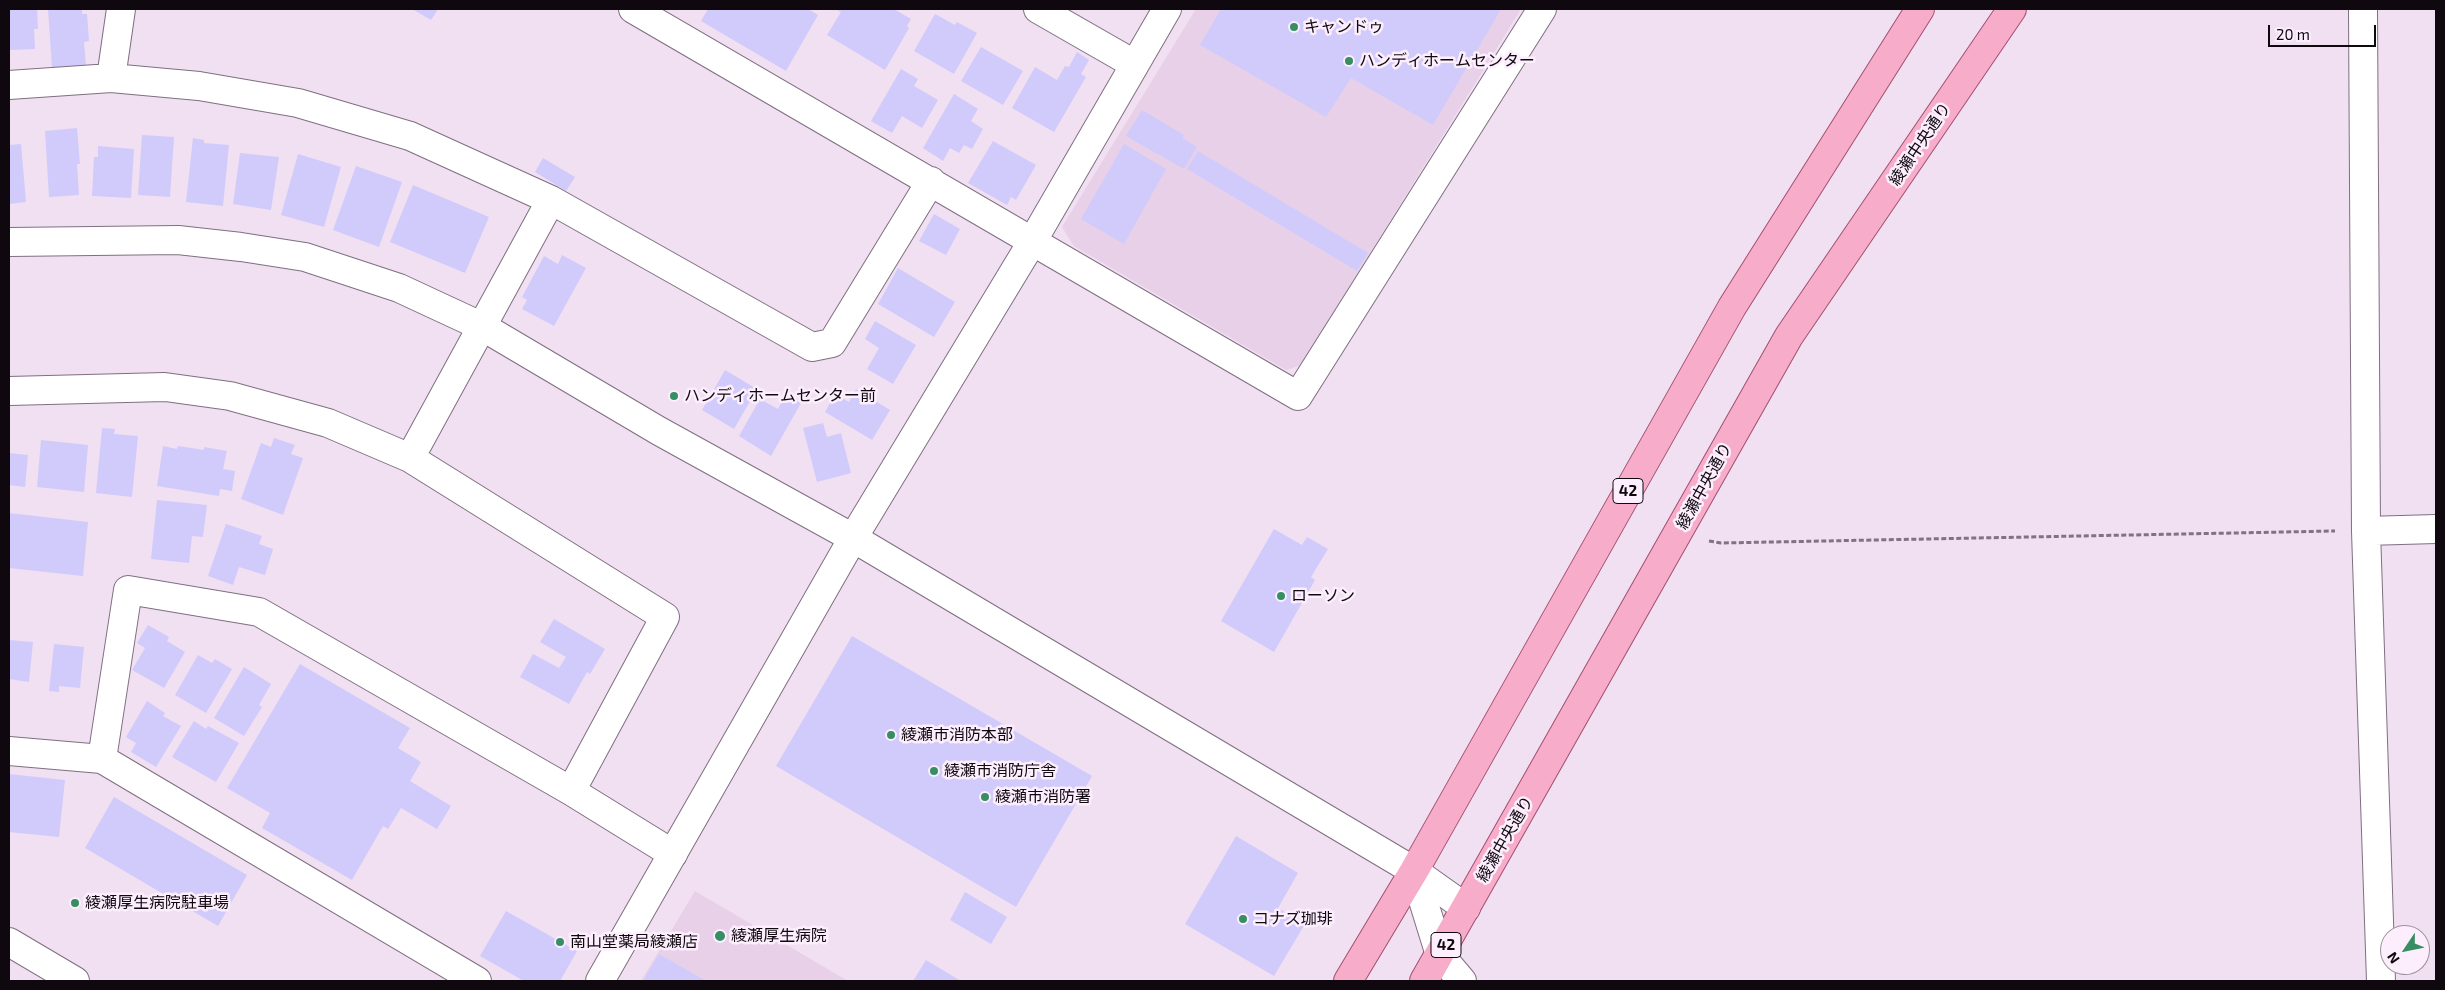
<!DOCTYPE html>
<html>
<head>
<meta charset="utf-8">
<style>
  body { margin:0 }
  #map { position:relative; width:2445px; height:990px; overflow:hidden; background:#f1dff2; font-family:"Exo 2",sans-serif }
  canvas { display:block }
  .frame { position:absolute; inset:0; border:10px solid #0f090f; pointer-events:none }
  .north { position:absolute; left:2380px; top:925px; width:50px; height:50px; box-sizing:border-box; background:#fceefd; border:1px solid #9d929e; border-radius:50%; rotate:236deg; font-size:14px; font-weight:700; line-height:20px; text-align:center; color:#0f090f }
  .north::after { content:''; display:block; margin:auto; width:18px; height:22px; background:#378e62; clip-path:polygon(50% 0,100% 100%,50% 72%,0 100%) }
  .scale { position:absolute; left:2268px; top:25px; width:108px; height:22px; box-sizing:border-box; border:2px solid #0f090f; border-top:0; padding-left:6px; font-size:15px; line-height:18px; white-space:nowrap; color:#0f090f; -webkit-text-stroke:4px #fceefd; paint-order:stroke }
</style>
</head>
<body>
<div id="map">
<canvas width="2445" height="990"></canvas>
<div class="frame"></div>
<div class="north">N</div>
<div class="scale">20 m</div>
</div>
<script>
const context = document.querySelector('canvas').getContext('2d');
context.lineJoin = 'round';
function fill(path, color) { context.fillStyle = color; context.fill(path, 'evenodd'); }
const poly = rows => new Path2D(rows.map(r => 'M' + r).join(''));
function stroke(path, color, width, dash) { context.strokeStyle = color; context.lineWidth = width; context.lineCap = dash ? 'butt' : 'round'; context.setLineDash(dash || []); context.stroke(path); }
function label(font, color, halo, rows, align = 'center') {
  context.font = font + ' "Exo 2","Noto Sans JP",sans-serif'; context.lineWidth = 5; context.setLineDash([]); context.textBaseline = 'middle'; context.strokeStyle = halo; context.fillStyle = color; for (const [text, x, y, turn = 0] of rows) {
    context.save(); context.translate(x, y); context.rotate((+turn || 0) * Math.PI / 180); context.textAlign = isNaN(turn) ? turn : align; if (halo) context.strokeText(text, 0, 0); context.fillText(text, 0, 0); context.restore();
  }
}
fill(poly([
  [1196,9,1521,9,1301,365,1286,370,1074,246,1062,227],
  [695,891,848,981,641,981]
]), '#e7d0e8');
fill(poly([
  [9,9,37,9,38,29,34,29,35,49,9,50],
  [48,9,82,9,82,14,87,14,89,41,84,42,86,66,52,68],
  [412,9,438,9,431,20],
  [708,9,808,9,818,15,786,71,701,21],
  [835,9,894,9,911,19,907,26,909,28,885,70,827,35,841,12],
  [1221,9,1501,9,1433,125,1351,78,1326,117,1200,45],
  [935,14,955,25,957,22,977,33,954,74,914,51],
  [981,47,1023,71,1003,105,961,81],
  [1077,52,1089,60,1081,74,1086,77,1054,132,1012,108,1035,67,1057,80,1065,66,1069,67],
  [901,69,918,79,914,86,938,100,922,128,902,116,892,133,871,121],
  [954,94,978,109,971,121,983,129,972,149,964,145,959,153,950,148,943,161,923,148],
  [1142,110,1184,135,1182,138,1197,147,1184,169,1126,136],
  [77,128,80,164,77,164,79,195,49,197,45,131],
  [142,135,174,137,170,197,138,195],
  [193,138,204,140,204,143,229,145,223,206,186,202],
  [993,141,1036,165,1016,200,1011,197,1007,205,968,183],
  [21,144,26,202,9,204,9,145],
  [1124,144,1166,169,1124,244,1081,219],
  [98,146,134,149,131,198,92,196,94,157,98,157],
  [1198,151,1368,253,1357,271,1187,169],
  [240,153,279,157,271,210,233,204],
  [298,154,341,167,324,227,281,215],
  [543,158,575,177,566,191,535,172],
  [356,166,402,182,379,247,333,230],
  [413,185,489,217,465,273,390,242],
  [934,214,960,229,946,255,919,241],
  [562,255,586,268,554,326,522,309,527,300,522,297,544,256,558,264],
  [898,268,955,302,934,337,878,304],
  [875,321,916,345,893,384,867,369,879,348,865,339],
  [725,370,757,389,734,429,702,410],
  [856,389,890,410,872,440,825,412,835,394,849,402],
  [786,394,801,403,771,456,739,436,760,399,778,409],
  [823,423,827,437,841,433,851,473,817,482,803,428],
  [102,428,115,429,114,434,138,436,132,497,96,493],
  [274,438,295,445,291,454,303,458,283,515,241,499,261,443,271,447],
  [41,440,88,445,84,492,37,487],
  [163,446,177,449,178,446,204,450,204,447,227,451,223,469,235,471,232,491,220,489,219,496,157,486],
  [9,453,28,455,25,487,9,485],
  [157,500,207,505,203,537,192,536,189,563,151,559],
  [9,513,88,522,83,576,9,568],
  [226,524,262,536,259,544,273,549,265,575,239,567,233,585,208,576],
  [1274,529,1302,545,1307,537,1328,549,1311,577,1315,580,1274,652,1221,621],
  [554,619,605,649,590,674,587,672,569,704,520,677,533,654,559,668,566,657,540,642],
  [148,625,169,637,167,641,185,652,164,688,132,670,145,648,137,643],
  [852,636,1092,776,1016,907,776,766],
  [9,640,33,642,29,682,9,679],
  [54,644,84,647,80,688,59,686,59,692,49,691],
  [198,655,212,663,215,659,232,669,206,713,175,695],
  [300,664,410,728,398,748,421,762,410,781,451,806,437,829,401,808,388,829,383,826,352,880,262,828,270,813,227,788],
  [244,667,271,684,259,705,262,707,244,736,214,718],
  [147,701,165,713,163,716,181,726,156,767,131,752,136,743,126,737],
  [194,721,206,729,208,726,239,743,216,782,172,757],
  [9,774,65,780,59,837,9,832],
  [114,797,247,875,218,926,85,848],
  [1236,836,1298,873,1278,908,1305,924,1274,976,1185,924],
  [965,892,1007,917,991,944,950,920],
  [506,911,577,951,560,981,524,981,480,956],
  [659,954,706,981,643,981],
  [926,960,961,981,913,981]
]), '#d1cbfb');
const street = poly([
  [633,9,1298,396,1542,9],
  [1038,9,1134,64],
  [2363,9,2366,531,2381,981],
  [111,78,121,9],
  [9,85,111,78,199,86,298,103,410,136,551,200,812,347,832,343,931,181],
  [9,391,165,387,230,396,328,423,410,458,665,617,571,791],
  [410,458,551,200],
  [2366,531,2436,529],
  [9,751,102,759],
  [1414,871,1440,955,1462,981],
  [9,942,75,981],
  [477,981,102,759,128,590,259,612,571,791,673,854]
]);
const secondary = poly([
  [9,242,178,240,241,247,305,257,399,288,483,327,659,431,853,538,1414,871,1466,908],
  [600,981,853,538,1032,242,1167,9]
]);
const primary = poly([
  [1348,981,1414,871,1732,307,1920,9],
  [1424,981,1789,336,2012,9]
]);
stroke(street, '#7f6f80', 30);
stroke(secondary, '#7f6f80', 30);
stroke(primary, '#a24f70', 30);
stroke(poly([
  [1709,541,1721,543,2335,531]
]), '#7f7380', 3, [5, 2.5]);
stroke(street, '#fff', 28);
stroke(secondary, '#fff', 28);
stroke(primary, '#f7acc9', 28);
for (const [x, y, r, color] of [
  [1294,27,5,"#378e62"],
  [1349,61,5,"#378e62"],
  [674,396,5,"#378e62"],
  [1281,596,5,"#378e62"],
  [891,735,5,"#378e62"],
  [934,771,5,"#378e62"],
  [985,797,5,"#378e62"],
  [75,903,5,"#378e62"],
  [1243,919,5,"#378e62"],
  [720,936,6,"#378e62"],
  [560,942,5,"#378e62"]
]) { const dot = new Path2D(); dot.arc(x, y, r, 0, 2 * Math.PI); context.fillStyle = color; context.fill(dot); stroke(dot, '#fceefd', 2); }
for (const [x, y, w] of [
  [1628,491,30],
  [1446,945,30]
]) { const box = new Path2D(); box.roundRect(x - w / 2, y - 12.5, w, 25, 4); context.fillStyle = '#fceefd'; context.fill(box); stroke(box, '#0f090f', 1); }
label('bold 15px', '#0f090f', null, [
  ["42",1628,491],
  ["42",1446,945]
]);
label('16px', '#0f090f', '#fceefd', [
  ["キャンドゥ",1304,27],
  ["ハンディホームセンター",1359,61],
  ["ハンディホームセンター前",684,396],
  ["ローソン",1291,596],
  ["綾瀬市消防本部",901,735],
  ["綾瀬市消防庁舎",944,771],
  ["綾瀬市消防署",995,797],
  ["綾瀬厚生病院駐車場",85,903],
  ["コナズ珈琲",1253,919],
  ["綾瀬厚生病院",731,936],
  ["南山堂薬局綾瀬店",570,942]
], 'left');
label('16px', '#0f090f', '#fceefd', [
  ["綾瀬中央通り",1920,144,-56],
  ["綾瀬中央通り",1704,486,-61],
  ["綾瀬中央通り",1505,839,-60]
]);
</script>
</body>
</html>
